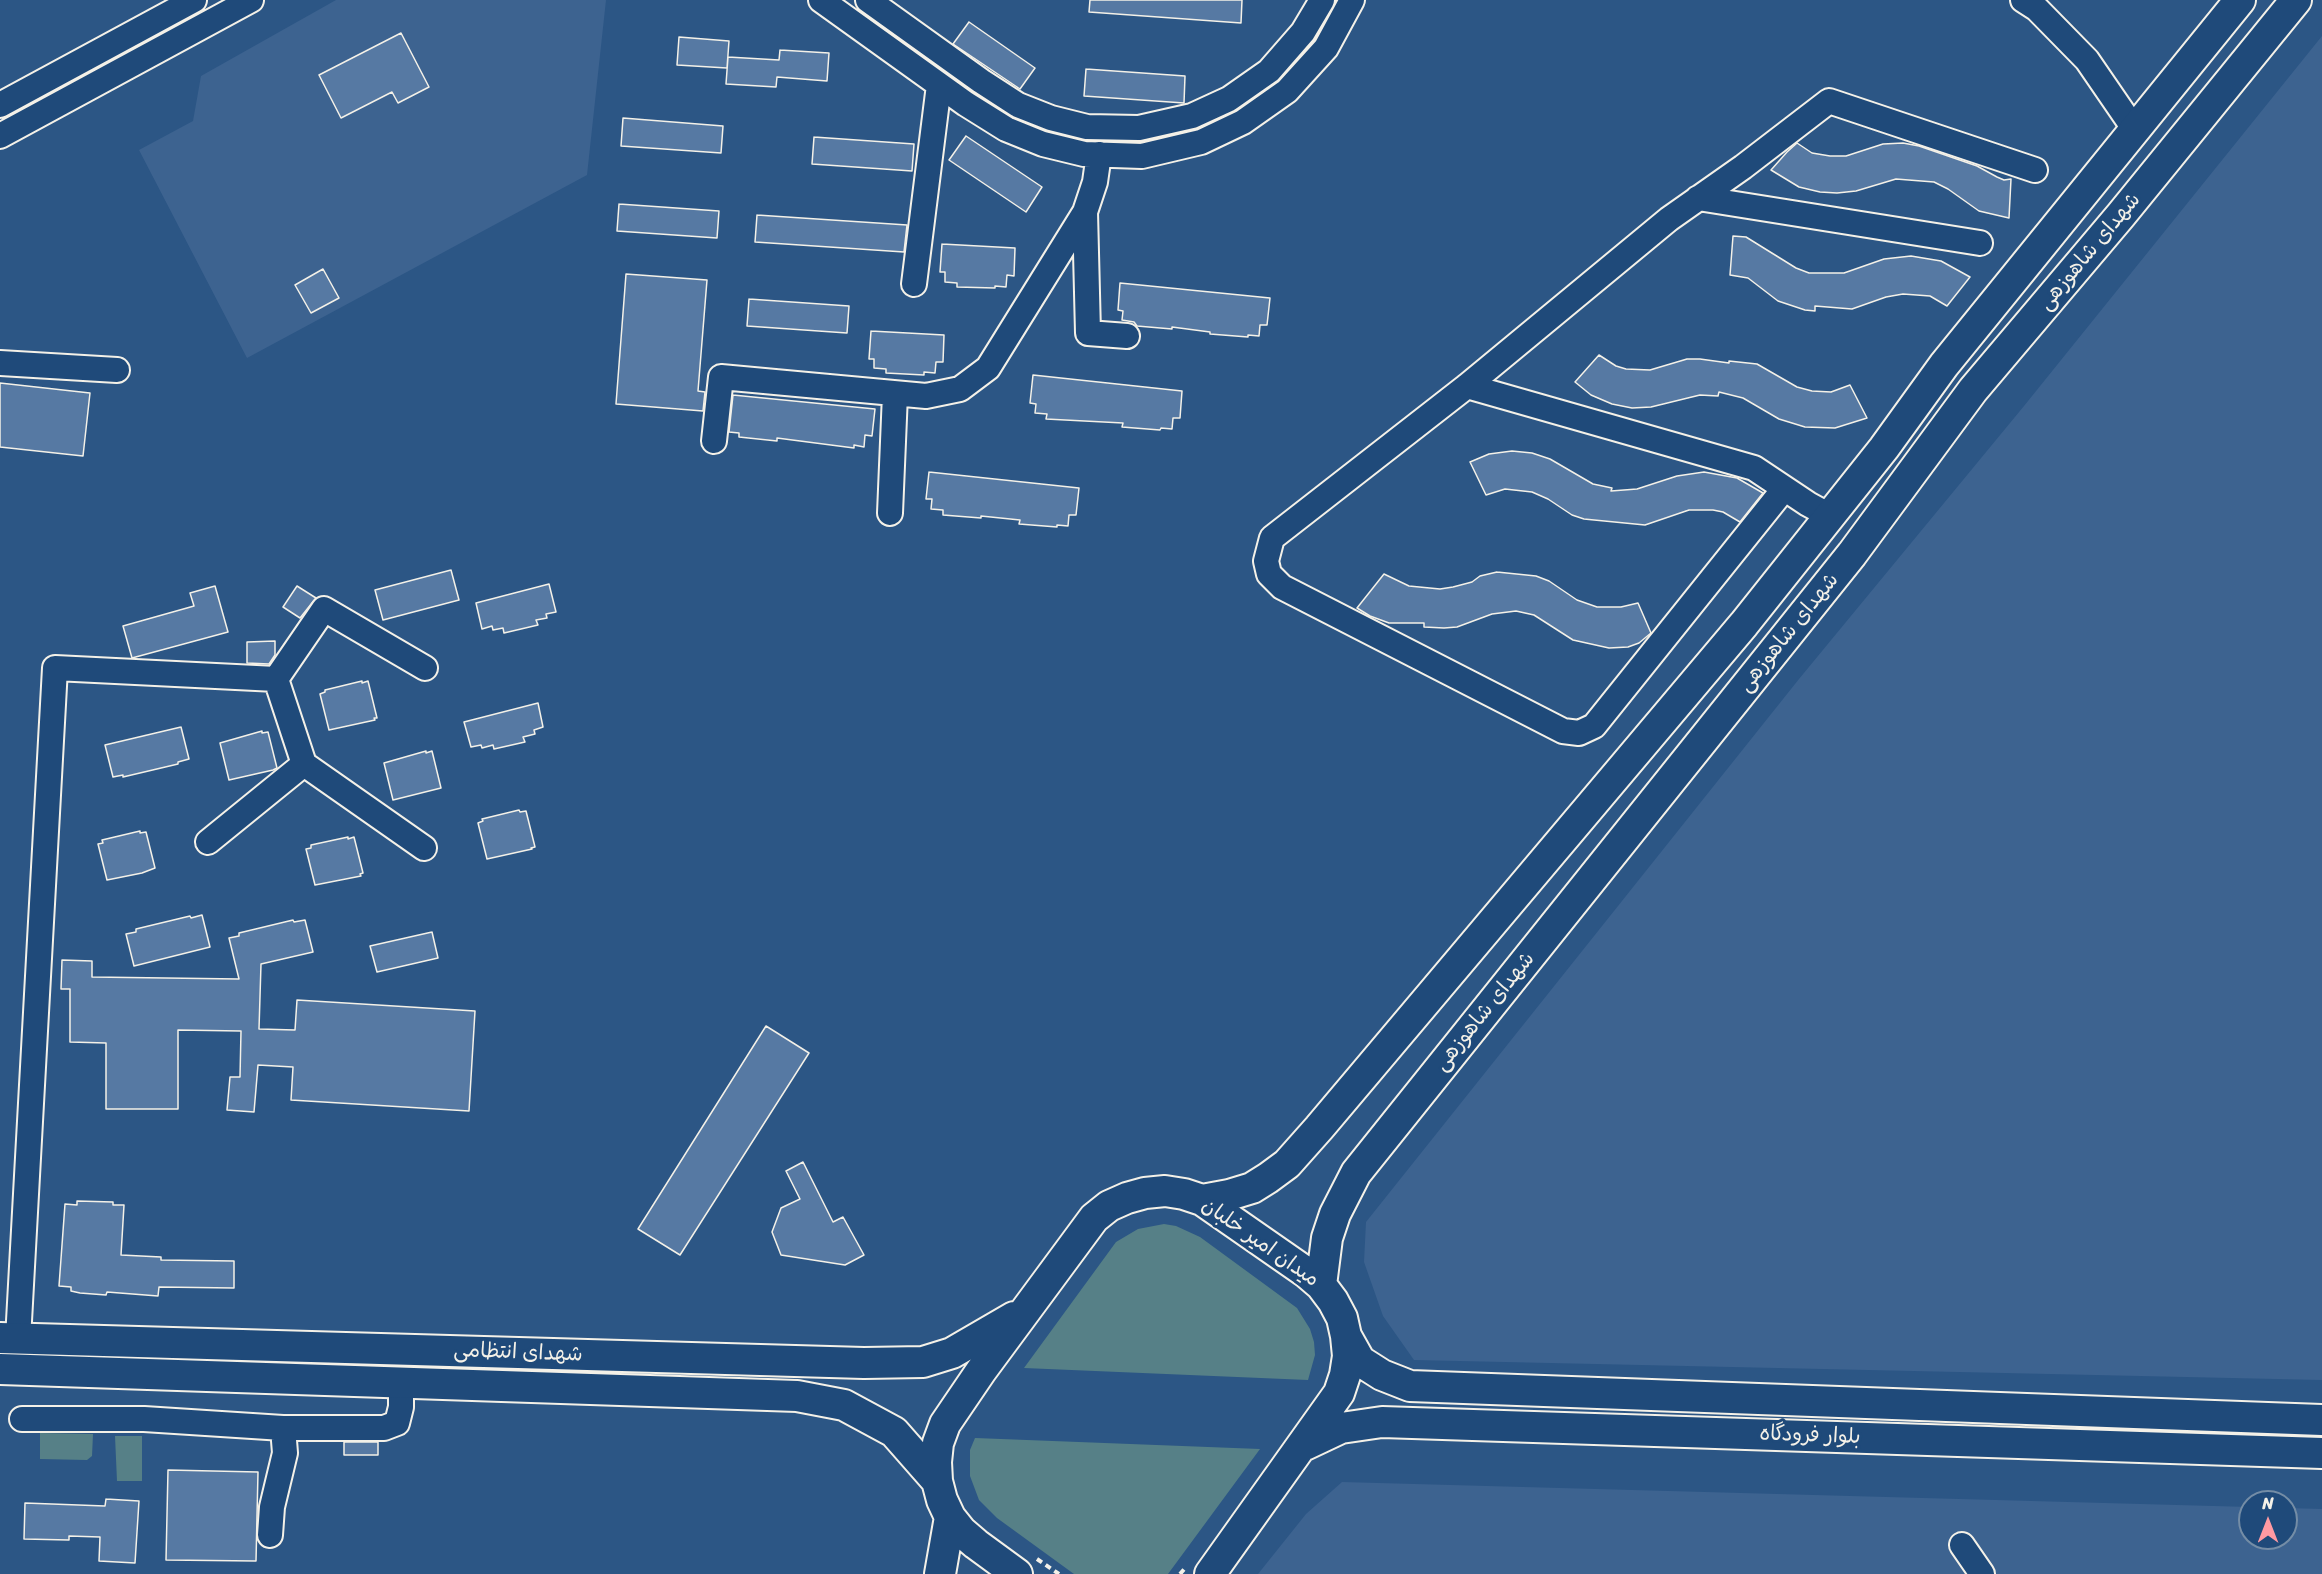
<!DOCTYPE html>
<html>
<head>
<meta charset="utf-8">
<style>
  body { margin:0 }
  #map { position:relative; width:2322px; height:1574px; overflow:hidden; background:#2c5685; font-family:Sriracha,sans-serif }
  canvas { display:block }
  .north { position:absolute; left:2238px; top:1490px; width:60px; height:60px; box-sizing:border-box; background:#1f4a7a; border:2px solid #748da6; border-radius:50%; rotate:0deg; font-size:16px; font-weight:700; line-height:24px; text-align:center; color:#f4f1e8 }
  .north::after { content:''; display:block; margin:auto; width:21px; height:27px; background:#ff9aa2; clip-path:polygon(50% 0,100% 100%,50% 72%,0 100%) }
</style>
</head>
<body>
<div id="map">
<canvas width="2322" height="1574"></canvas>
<div class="north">N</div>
</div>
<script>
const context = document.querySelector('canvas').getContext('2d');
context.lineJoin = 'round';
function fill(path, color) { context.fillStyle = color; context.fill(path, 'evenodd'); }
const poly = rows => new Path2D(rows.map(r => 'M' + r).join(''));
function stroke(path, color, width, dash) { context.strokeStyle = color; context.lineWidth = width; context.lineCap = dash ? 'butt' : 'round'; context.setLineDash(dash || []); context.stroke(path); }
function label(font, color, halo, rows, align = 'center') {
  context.font = font + ' Sriracha,"Playpen Sans Arabic",sans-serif'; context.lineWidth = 6; context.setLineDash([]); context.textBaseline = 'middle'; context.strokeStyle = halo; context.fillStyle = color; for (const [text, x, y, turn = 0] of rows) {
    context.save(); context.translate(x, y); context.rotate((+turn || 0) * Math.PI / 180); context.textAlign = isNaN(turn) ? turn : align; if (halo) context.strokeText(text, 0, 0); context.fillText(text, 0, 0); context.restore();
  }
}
fill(poly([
  [336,0,606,0,587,175,247,358,139,150,193,121,201,76],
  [2322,36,2322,1380,1414,1360,1383,1316,1364,1262,1366,1222,1799,679,2024,406],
  [1342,1482,2250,1507,2250,1538,2286,1538,2286,1508,2322,1509,2322,1574,1258,1574,1306,1514]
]), '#3d6390');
fill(poly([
  [1164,1224,1176,1226,1200,1237,1297,1308,1310,1329,1314,1342,1315,1355,1308,1380,1024,1368,1116,1242,1138,1229],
  [40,1433,93,1434,92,1456,87,1460,40,1459],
  [115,1436,142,1436,142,1481,117,1481],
  [975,1438,1260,1449,1168,1574,1074,1574,997,1518,979,1500,970,1476,970,1450]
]), '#568087');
const building = poly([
  [1090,0,1242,0,1241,23,1089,12,1090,0],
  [969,22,1035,68,1020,89,953,44,969,22],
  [401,33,429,87,398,103,392,92,341,118,319,75,401,33],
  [679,37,729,41,727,68,677,65,679,37],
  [780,50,829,53,827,81,777,77,776,87,726,84,728,57,779,60,780,50],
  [1086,69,1185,76,1184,103,1084,96,1086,69],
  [623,118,723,126,721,153,621,146,623,118],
  [966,136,1042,187,1026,212,949,160,966,136],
  [814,137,914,144,912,171,812,164,814,137],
  [1797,143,1812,153,1830,156,1846,156,1883,144,1903,143,1919,146,1977,166,1997,177,2004,180,2011,179,2009,218,1979,211,1948,189,1934,182,1896,179,1856,191,1837,193,1820,192,1799,187,1771,170,1787,152,1797,143],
  [619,204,719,211,717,238,617,231,619,204],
  [757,215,907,225,904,252,755,242,757,215],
  [1733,236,1746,237,1796,268,1809,273,1844,273,1884,259,1911,256,1941,261,1970,277,1947,306,1930,296,1903,294,1886,297,1852,309,1815,306,1815,311,1805,310,1778,301,1748,278,1730,275,1733,236],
  [942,244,1015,248,1014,276,1007,275,1006,287,995,286,995,288,957,287,957,283,945,282,945,272,940,272,942,244],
  [323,269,339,298,311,313,295,285,323,269],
  [626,274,707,280,698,391,705,392,703,411,616,404,626,274],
  [1120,283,1270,298,1267,325,1260,325,1259,336,1248,335,1248,337,1210,334,1210,332,1172,327,1172,329,1137,326,1134,322,1122,320,1123,311,1118,310,1120,283],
  [749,299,849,306,847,333,747,326,749,299],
  [871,331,944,335,943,362,936,362,935,373,924,372,924,375,886,373,886,369,874,368,874,359,869,359,871,331],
  [1599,355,1616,366,1626,369,1650,370,1687,359,1700,359,1729,363,1729,361,1757,364,1797,387,1812,391,1831,392,1850,385,1867,418,1835,428,1805,427,1779,419,1743,398,1719,392,1718,396,1700,395,1651,407,1632,408,1612,404,1591,395,1575,382,1599,355],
  [1033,375,1182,391,1180,418,1173,418,1172,429,1161,428,1160,430,1122,427,1123,423,1046,419,1047,414,1035,413,1036,404,1030,403,1033,375],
  [0,383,90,393,83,456,0,447,0,383],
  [733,395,875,409,872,436,865,435,864,447,854,445,854,448,777,438,777,441,739,437,739,433,729,432,733,395],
  [1512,451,1532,453,1550,459,1593,484,1612,488,1611,491,1637,489,1677,476,1704,472,1737,478,1763,493,1740,522,1723,512,1713,510,1689,510,1645,525,1584,519,1572,515,1548,499,1532,492,1505,489,1486,495,1470,462,1489,454,1512,451],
  [929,472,1079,488,1076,515,1069,515,1068,526,1057,525,1057,527,1019,524,1020,520,981,516,981,518,943,515,943,510,931,509,932,499,926,499,929,472],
  [451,570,459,600,383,620,375,590,451,570],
  [1497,572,1536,576,1549,581,1577,600,1597,607,1621,607,1638,603,1651,633,1639,643,1628,647,1609,648,1573,640,1534,615,1516,611,1492,614,1457,627,1444,628,1424,627,1424,623,1389,623,1370,616,1357,608,1384,574,1409,586,1440,589,1453,587,1472,582,1480,576,1497,572],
  [549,584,556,612,546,614,547,618,536,620,538,625,504,633,503,628,493,630,492,626,482,629,476,603,549,584],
  [215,586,228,632,132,658,123,626,194,606,190,593,215,586],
  [297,586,316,598,300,618,283,607,297,586],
  [275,641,275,655,269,664,247,663,247,642,275,641],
  [362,681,362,683,368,681,377,718,374,718,375,720,329,730,320,694,325,692,325,690,362,681],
  [538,703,543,727,534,730,535,734,523,737,525,742,494,749,493,745,482,748,481,745,471,747,464,722,538,703],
  [181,727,189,759,178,762,178,764,123,777,123,775,113,777,105,745,181,727],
  [262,731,262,733,268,732,277,768,273,770,229,780,220,743,262,731],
  [426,751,426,753,432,751,441,788,393,800,384,763,426,751],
  [519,810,520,812,526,811,535,847,531,848,532,849,487,859,478,823,483,821,482,819,519,810],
  [140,831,140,833,146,832,155,868,142,873,107,880,98,844,103,843,102,840,140,831],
  [348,837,348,839,354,837,363,873,360,874,361,876,315,885,306,849,311,848,311,845,348,837],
  [202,915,210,947,134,966,126,934,136,932,136,929,190,916,191,918,202,915],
  [293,920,294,922,305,920,313,952,261,964,259,1029,295,1030,297,1000,475,1011,469,1111,291,1100,293,1067,258,1065,254,1112,227,1110,230,1077,240,1077,241,1031,178,1030,178,1109,106,1109,106,1043,70,1042,70,989,61,989,62,960,92,961,92,977,239,979,229,938,239,936,239,933,293,920],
  [432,932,438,958,377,972,370,946,432,932],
  [766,1026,809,1053,680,1255,638,1229,766,1026],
  [803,1162,833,1222,843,1217,864,1255,845,1265,781,1255,772,1232,781,1208,800,1199,786,1171,803,1162],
  [77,1201,113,1202,113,1205,124,1205,121,1255,161,1257,161,1260,234,1261,234,1288,159,1287,158,1296,107,1292,106,1295,80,1293,71,1291,71,1287,59,1286,65,1204,77,1205,77,1201],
  [344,1442,378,1442,378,1455,344,1455,344,1442],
  [168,1470,258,1472,256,1561,166,1560,168,1470],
  [106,1499,139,1501,135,1563,99,1561,100,1537,69,1536,69,1540,24,1539,25,1503,105,1506,106,1499]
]);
fill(building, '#5679a3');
stroke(building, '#f4f1e8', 1.5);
const minor = poly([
  [821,0,966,104,1006,129,1043,144,1084,154,1142,156,1201,142,1243,122,1287,91,1326,48,1352,0],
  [868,0,981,81,1018,105,1051,118,1087,127,1139,128,1192,116,1229,99,1269,71,1303,32,1322,0],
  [2023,0,2037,9,2087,60,2135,130],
  [0,105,194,0],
  [0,136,251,0],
  [1698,198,1980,243],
  [1085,212,1088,333,1127,336],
  [914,284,939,85],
  [0,363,117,370],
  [1467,386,1754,468,1808,504,1830,516],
  [714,441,721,377,926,396,960,389,988,368,1085,212,1095,182,1099,154],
  [1784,489,1594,726,1579,733,1563,731,1282,587,1269,574,1266,561,1272,538,1467,386,1669,219,1743,167,1829,101,2035,170],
  [890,513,895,394],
  [276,679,304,764,424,848],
  [276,679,324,609,425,668],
  [208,842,304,764],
  [18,1339,55,668,276,679],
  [22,1419,144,1419,283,1428,384,1428,397,1423,401,1407,401,1382],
  [270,1535,272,1507,285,1453,283,1428],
  [1962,1545,1982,1574]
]);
const major = poly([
  [1202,1200,1229,1195,1252,1188,1268,1178,1287,1164,1319,1128,1744,624,1884,448,1944,365,2240,0],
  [1321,1285,1327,1238,1335,1214,1356,1173,1852,554,1973,390,2121,215,2296,0],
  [1346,1336,1360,1361,1382,1375,1410,1386,2322,1420],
  [0,1338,864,1363,923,1362,952,1353,1014,1317],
  [0,1369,797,1396,844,1405,894,1432,937,1481],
  [1305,1445,1341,1428,1382,1422,2322,1453],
  [940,1574,950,1517],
  [1017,1574,976,1544,962,1532,950,1517,942,1500,937,1481,936,1462,938,1443,945,1424,981,1371,1094,1218,1109,1206,1127,1198,1145,1193,1165,1191,1184,1194,1202,1200,1307,1273,1321,1285,1333,1301,1342,1318,1346,1336,1348,1356,1345,1375,1339,1393,1210,1574]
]);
stroke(minor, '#f4f1e8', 28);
stroke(major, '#f4f1e8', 34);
stroke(poly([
  [1037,1559,1059,1574],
  [1180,1574,1186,1567]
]), '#f4f1e8', 4, [6, 4.5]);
stroke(minor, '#1f4a7a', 24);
stroke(major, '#1f4a7a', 30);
label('21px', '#f4f1e8', '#1f4a7a', [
  ["شهدای شاهوزهی",2090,252,-50],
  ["شهدای شاهوزهی",1789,633,-51],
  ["شهدای شاهوزهی",1485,1012,-51],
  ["میدان امیر خلبان",1260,1243,35],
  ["شهدای انتظامی",518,1353,2],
  ["بلوار فرودگاه",1810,1436,2]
]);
</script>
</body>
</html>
